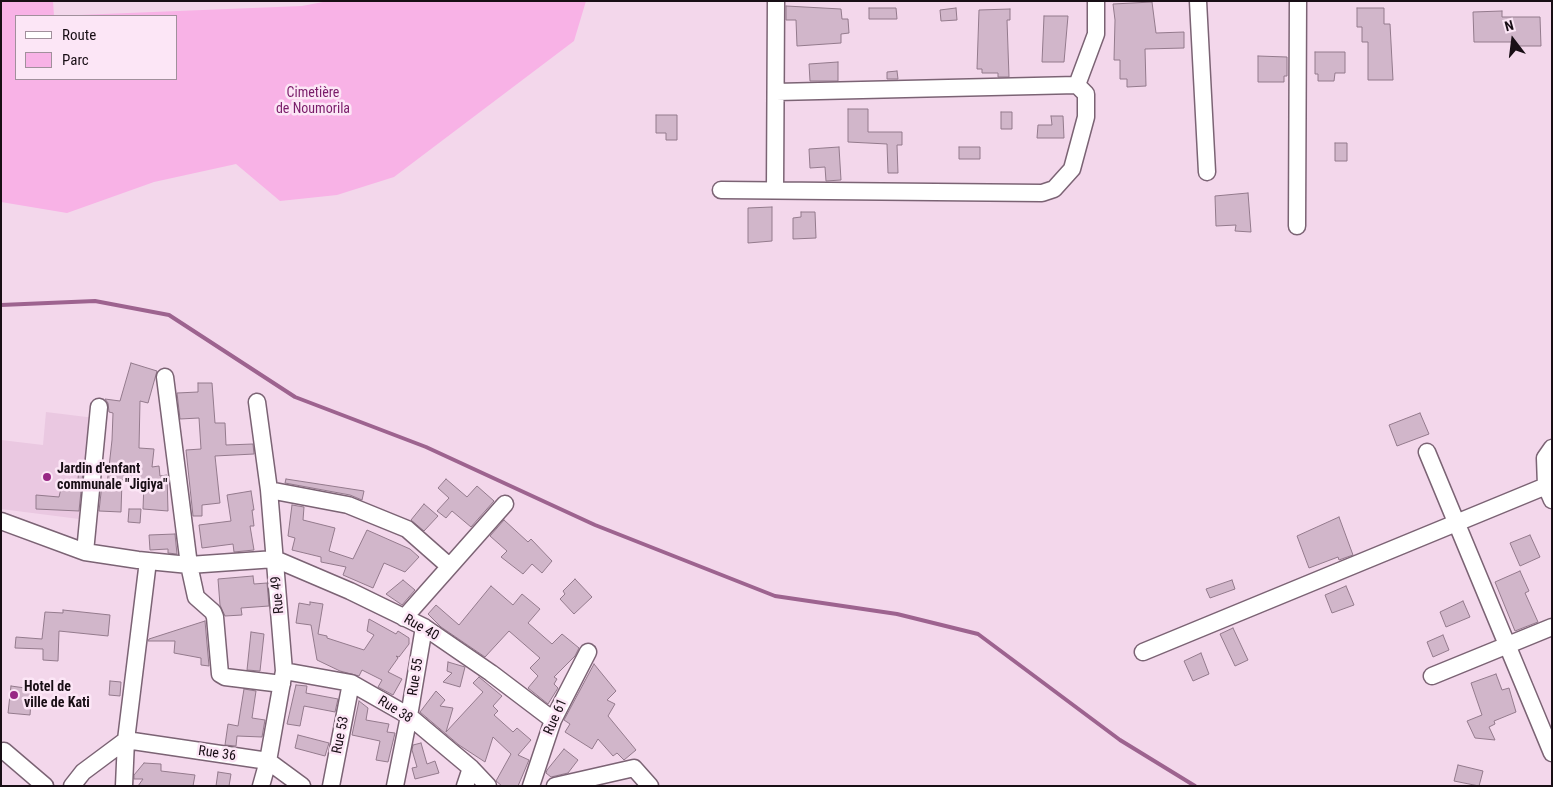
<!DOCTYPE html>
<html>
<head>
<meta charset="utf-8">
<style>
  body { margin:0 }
  #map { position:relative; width:1553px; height:787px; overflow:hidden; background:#f3d7eb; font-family:"Roboto Condensed",sans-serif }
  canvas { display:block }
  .frame { position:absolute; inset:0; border:2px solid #180e15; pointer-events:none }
  .legend { position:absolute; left:15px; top:15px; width:162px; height:65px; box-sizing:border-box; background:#fce6f6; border:1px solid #a1909c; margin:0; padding:6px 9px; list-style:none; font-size:15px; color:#180e15 }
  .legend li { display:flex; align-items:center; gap:10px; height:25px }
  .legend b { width:25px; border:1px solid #a1909c }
  .north { position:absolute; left:1488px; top:15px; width:50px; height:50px; -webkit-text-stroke:4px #fce6f6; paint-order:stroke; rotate:345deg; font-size:14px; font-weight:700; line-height:20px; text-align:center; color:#180e15 }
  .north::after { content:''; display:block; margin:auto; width:18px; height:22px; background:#180e15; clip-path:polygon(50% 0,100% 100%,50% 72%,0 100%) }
</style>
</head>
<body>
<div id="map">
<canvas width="1553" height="787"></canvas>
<div class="frame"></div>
<ul class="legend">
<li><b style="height:6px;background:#fff"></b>Route</li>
<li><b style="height:14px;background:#f8b2e6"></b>Parc</li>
</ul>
<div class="north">N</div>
</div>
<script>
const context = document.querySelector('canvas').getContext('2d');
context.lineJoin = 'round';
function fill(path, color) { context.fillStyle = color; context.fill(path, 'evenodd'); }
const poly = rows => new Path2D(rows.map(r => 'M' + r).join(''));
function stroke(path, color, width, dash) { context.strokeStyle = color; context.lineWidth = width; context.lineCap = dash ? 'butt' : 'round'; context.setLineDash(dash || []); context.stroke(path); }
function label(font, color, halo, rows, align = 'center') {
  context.font = font + ' "Roboto Condensed",sans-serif'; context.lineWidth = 5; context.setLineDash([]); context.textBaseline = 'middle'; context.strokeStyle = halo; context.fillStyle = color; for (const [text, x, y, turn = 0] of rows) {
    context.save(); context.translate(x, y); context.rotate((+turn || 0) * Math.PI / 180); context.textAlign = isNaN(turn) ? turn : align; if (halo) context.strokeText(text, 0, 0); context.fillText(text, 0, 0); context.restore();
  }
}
fill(poly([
  [46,412,103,419,87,520,1,509,1,440,43,445]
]), '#eac8e1');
fill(poly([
  [1,1,53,1,54,16,302,6,328,1,586,1,574,41,394,177,337,195,280,201,236,164,154,182,67,213,1,202],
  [16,16,176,16,176,79,16,79]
]), '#f8b2e6');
stroke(poly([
  [1,305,95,301,169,315,295,397,426,447,595,525,775,596,897,614,978,634,1120,740,1195,786]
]), '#9d638f', 4);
const building = poly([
  [1152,2,1156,33,1184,32,1184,48,1145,49,1146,86,1127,87,1127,79,1120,79,1120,60,1114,60,1115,20,1113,4,1152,2],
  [786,6,841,9,842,19,848,19,849,33,841,34,841,43,797,46,796,20,786,20,786,6],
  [869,8,896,8,897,19,869,19,869,8],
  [956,8,957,20,941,21,940,10,956,8],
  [1357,8,1384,8,1384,24,1390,24,1393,80,1368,80,1368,42,1362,42,1362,27,1357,27,1357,8],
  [1010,9,1010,20,1007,20,1009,77,998,77,998,73,982,73,982,69,977,69,979,10,1010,9],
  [1502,11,1502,17,1540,17,1541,46,1512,46,1512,42,1474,42,1473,12,1502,11],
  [1044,16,1068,16,1064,62,1042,62,1044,16],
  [1315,52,1345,52,1345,73,1335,73,1334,81,1318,81,1318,74,1315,74,1315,52],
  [1258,56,1287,57,1287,76,1284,76,1284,82,1258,82,1258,56],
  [838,62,838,81,810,81,809,64,838,62],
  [897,71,898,79,887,79,887,72,897,71],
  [848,109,868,109,868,132,902,132,902,145,897,145,898,173,888,173,887,144,848,142,848,109],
  [1001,112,1012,112,1012,129,1001,129,1001,112],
  [656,115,677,115,677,140,666,140,666,133,656,133,656,115],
  [1051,116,1063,116,1064,138,1037,138,1038,125,1052,125,1051,116],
  [1335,143,1347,143,1347,161,1335,161,1335,143],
  [839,147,841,180,826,181,825,167,810,168,809,149,839,147],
  [959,147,980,147,980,159,959,159,959,147],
  [1248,193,1251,232,1235,231,1236,225,1216,226,1215,196,1248,193],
  [772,207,772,241,748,243,748,208,772,207],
  [801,212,815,212,816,238,793,239,793,218,801,217,801,212],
  [131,363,157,371,148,403,140,401,139,448,154,449,152,467,159,466,160,476,167,475,168,511,143,509,144,483,122,480,121,512,99,511,102,484,107,485,112,440,113,413,109,412,108,403,105,399,120,401,131,363],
  [198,383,212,383,215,423,225,423,226,445,253,444,254,454,215,456,220,503,202,505,202,516,193,516,186,450,201,449,199,418,180,419,177,393,198,392,198,383],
  [1420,413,1429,434,1397,446,1389,425,1420,413],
  [79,461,84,461,79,511,36,509,36,495,59,497,63,480,78,481,79,461],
  [286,479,364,491,362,500,350,495,285,483,286,479],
  [446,479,467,497,477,486,494,501,471,527,452,511,446,518,437,511,449,498,438,488,446,479],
  [251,491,254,510,252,510,254,526,250,526,254,550,234,552,233,544,202,548,199,525,231,521,227,495,251,491],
  [424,504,438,516,424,531,411,520,424,504],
  [292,505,304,507,303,520,335,528,329,551,353,559,367,530,410,549,419,557,405,572,384,563,373,588,343,575,346,567,321,562,321,557,292,550,295,538,288,536,292,505],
  [129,509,141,509,140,523,128,522,129,509],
  [1339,517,1353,555,1339,560,1338,557,1309,568,1297,536,1339,517],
  [504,520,528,542,531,539,552,561,542,573,532,564,523,574,501,557,507,551,490,536,504,520],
  [175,534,177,554,168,553,168,549,150,550,149,535,175,534],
  [1530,535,1540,557,1520,566,1510,543,1530,535],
  [1520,571,1529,591,1525,593,1538,622,1515,631,1495,582,1520,571],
  [253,576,254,584,267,583,269,606,241,608,242,615,225,616,220,605,218,579,253,576],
  [575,579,592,597,574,614,560,599,565,594,563,591,575,579],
  [403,580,415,590,402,605,386,594,403,580],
  [1232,580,1235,589,1210,598,1206,589,1232,580],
  [491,586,513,605,522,594,540,609,528,623,552,644,562,634,579,648,575,656,554,677,557,679,554,684,558,688,548,704,528,688,538,676,530,668,540,658,509,631,485,657,441,627,428,614,436,605,459,625,491,586],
  [1346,586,1354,605,1332,613,1325,595,1346,586],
  [1463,601,1470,617,1446,627,1440,612,1463,601],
  [310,602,323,604,318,634,327,636,327,638,364,650,374,635,367,631,369,619,396,634,398,631,409,638,409,644,399,657,396,656,398,658,388,672,402,679,393,695,378,687,382,680,362,670,359,676,340,671,317,660,311,625,296,623,299,603,310,605,310,602],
  [63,610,110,615,108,636,59,631,58,661,43,660,43,649,15,648,16,637,42,639,45,612,63,613,63,610],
  [205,621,209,666,201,665,201,658,174,653,175,641,148,641,149,639,205,621],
  [1233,628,1248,660,1235,666,1220,634,1233,628],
  [251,632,264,634,260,671,247,670,251,632],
  [1443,635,1449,650,1433,657,1427,642,1443,635],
  [1201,653,1209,674,1193,681,1184,661,1201,653],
  [448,662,465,667,460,687,443,682,452,673,447,671,448,662],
  [594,664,616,691,607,700,615,704,608,716,636,750,624,760,617,753,613,756,598,739,592,749,565,732,570,724,564,720,594,664],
  [1496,674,1502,690,1509,688,1516,712,1494,721,1495,724,1489,727,1495,740,1475,738,1467,721,1482,715,1471,683,1496,674],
  [479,677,502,696,493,706,498,711,494,715,513,732,517,728,531,740,518,755,529,760,518,786,502,786,496,781,511,754,493,737,485,762,459,745,420,712,436,691,445,700,440,706,453,708,446,732,483,692,473,683,479,677],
  [110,681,121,682,120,696,109,695,110,681],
  [296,685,307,686,306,693,338,699,335,712,304,706,300,726,287,724,296,685],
  [11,686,32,689,30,715,8,713,11,686],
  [244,689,256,691,252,718,265,720,262,737,237,736,236,746,225,745,228,724,238,726,244,689],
  [359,701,368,708,366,720,389,724,387,732,395,733,388,762,376,760,380,741,352,735,359,701],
  [298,735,329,743,325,756,295,748,298,735],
  [421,743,427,764,435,761,439,773,415,779,412,768,417,767,412,750,413,745,421,743],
  [564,749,578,760,568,773,551,777,546,773,547,770,564,749],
  [144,763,161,764,161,771,195,775,193,786,138,786,143,779,134,779,134,775,144,763],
  [1458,765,1483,771,1479,786,1454,781,1458,765],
  [218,772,231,774,229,786,216,786,218,772]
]);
fill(building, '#d1b6ca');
stroke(building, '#937a8c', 1);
const minor = poly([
  [1198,1,1207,172],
  [1077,85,1096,34,1096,1],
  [721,190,1042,193,1054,189,1072,169,1086,117,1086,94,1077,85,776,92],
  [775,190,776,1],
  [1297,226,1298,1],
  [165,377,189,565,196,597,213,612,215,617,220,674,225,677,282,684],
  [257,402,269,490,284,671,268,761,261,786],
  [1552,448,1545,458,1546,486,1552,500],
  [1427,452,1552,753],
  [269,490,348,505,407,529,449,566],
  [1,521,85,552,138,560,189,565,275,559,350,591,424,627,491,673,553,720],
  [85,552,99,407],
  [404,618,505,504],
  [1143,652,1546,486],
  [284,671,351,683,409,716,471,768,488,786],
  [1432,676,1552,627],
  [126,740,268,761,302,786],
  [4,751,45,786],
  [72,786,83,772,126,740],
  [124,786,126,740,148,561],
  [331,786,351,683],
  [395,786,409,716,424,627],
  [465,786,471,768],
  [531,786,553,720,588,652],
  [555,786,634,768,650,786]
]);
stroke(minor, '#7b6374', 19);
stroke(minor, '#fff', 16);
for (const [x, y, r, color] of [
  [47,477,5,"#982684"],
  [14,695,5,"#982684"]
]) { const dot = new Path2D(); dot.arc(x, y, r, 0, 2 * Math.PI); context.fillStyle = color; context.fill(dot); stroke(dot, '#fce6f6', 2); }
label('14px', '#7a1d6a', '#fce6f6', [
  ["Cimetière",313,93],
  ["de Noumorila",313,109]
]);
label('bold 14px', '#180e15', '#fce6f6', [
  ["Jardin d'enfant",57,469],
  ["communale \"Jigiya\"",57,485],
  ["Hotel de",24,687],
  ["ville de Kati",24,703]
], 'left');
label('14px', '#180e15', '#fce6f6', [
  ["Rue 49",278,595,-95],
  ["Rue 40",421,628,30],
  ["Rue 55",416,677,-81],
  ["Rue 38",395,710,32],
  ["Rue 61",556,717,-66],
  ["Rue 53",341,735,-79],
  ["Rue 36",217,754,8]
]);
</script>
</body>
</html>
